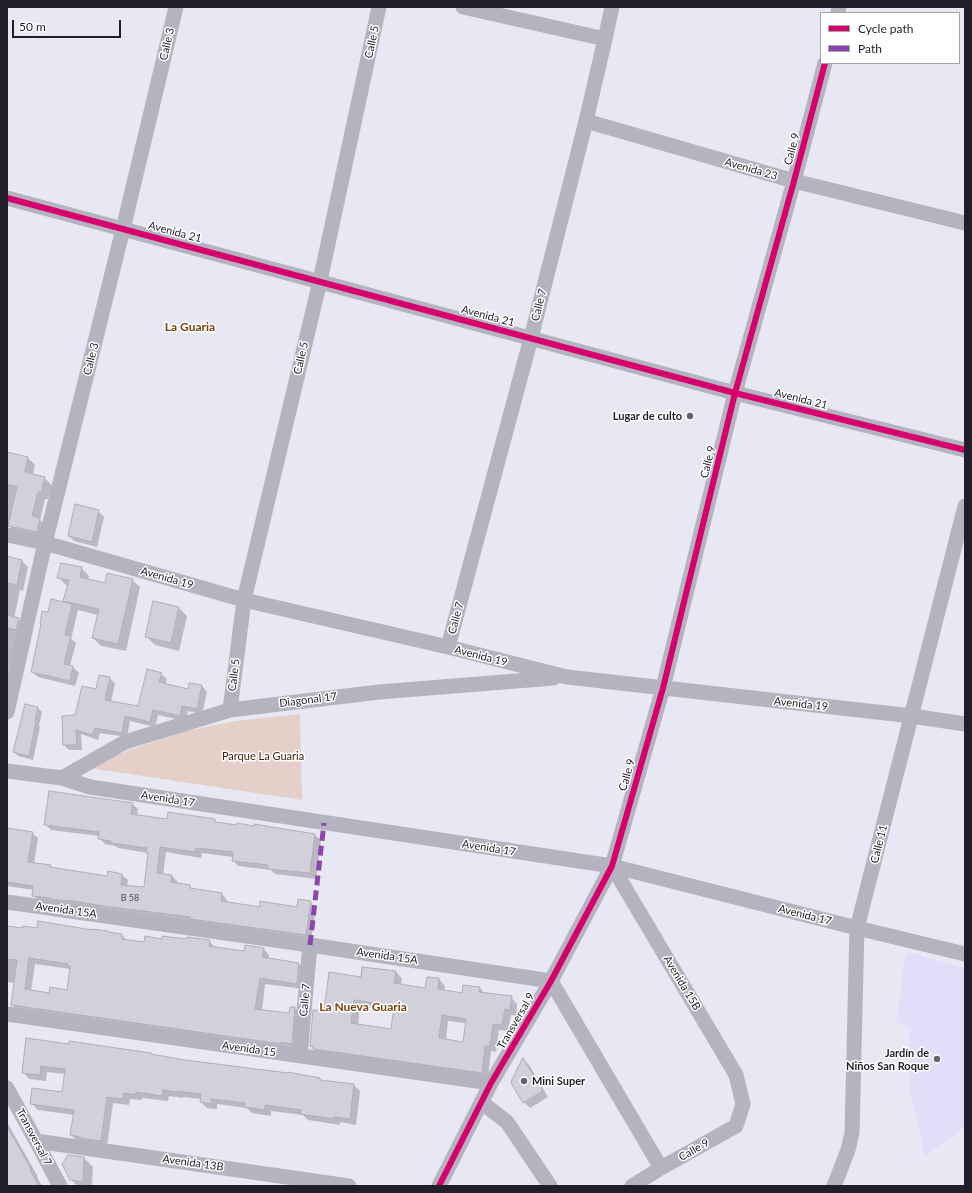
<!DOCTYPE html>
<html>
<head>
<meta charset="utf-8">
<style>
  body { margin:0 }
  #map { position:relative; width:972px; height:1193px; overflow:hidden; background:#e8e8f4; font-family:Lato,sans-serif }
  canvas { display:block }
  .frame { position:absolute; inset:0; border:8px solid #1f1e29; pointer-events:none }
  .legend { position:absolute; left:820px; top:12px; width:140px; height:52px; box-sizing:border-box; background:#fff; border:1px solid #a5a5a9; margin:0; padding:5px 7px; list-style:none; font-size:12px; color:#1f1e29 }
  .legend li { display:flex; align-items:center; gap:8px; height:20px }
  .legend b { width:20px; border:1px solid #a5a5a9 }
  .scale { position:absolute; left:12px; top:20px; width:109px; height:18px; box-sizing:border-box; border:2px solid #1f1e29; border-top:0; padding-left:5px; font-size:12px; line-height:14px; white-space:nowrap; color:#1f1e29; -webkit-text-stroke:3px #fff; paint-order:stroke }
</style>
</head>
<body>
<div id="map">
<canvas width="972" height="1193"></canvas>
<div class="frame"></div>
<ul class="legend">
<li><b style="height:5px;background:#d6006c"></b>Cycle path</li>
<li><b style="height:5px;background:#8e44ad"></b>Path</li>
</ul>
<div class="scale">50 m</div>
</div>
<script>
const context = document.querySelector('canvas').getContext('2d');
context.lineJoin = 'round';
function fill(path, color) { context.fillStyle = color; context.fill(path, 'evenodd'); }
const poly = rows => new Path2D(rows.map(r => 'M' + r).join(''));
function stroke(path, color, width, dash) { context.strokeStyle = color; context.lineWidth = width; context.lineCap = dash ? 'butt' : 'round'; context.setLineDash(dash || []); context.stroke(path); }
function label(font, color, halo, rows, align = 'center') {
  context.font = font + ' Lato,sans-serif'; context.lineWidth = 3; context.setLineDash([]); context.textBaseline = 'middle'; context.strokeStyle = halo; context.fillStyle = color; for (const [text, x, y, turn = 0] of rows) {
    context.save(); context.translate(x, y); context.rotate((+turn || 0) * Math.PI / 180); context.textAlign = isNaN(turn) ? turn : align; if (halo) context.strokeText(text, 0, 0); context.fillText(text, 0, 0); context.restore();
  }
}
fill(poly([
  [906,952,965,968,965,1127,925,1156,910,1092,909,1027,896,1022]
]), '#e0def8');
fill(poly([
  [300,714,302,800,96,769,100,762,129,750,186,731,236,721]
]), '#e4d0c9');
fill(poly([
  [7,453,28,458,35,465,33,475,44,478,52,485,48,499,45,499,40,520,47,526,44,539,16,533,10,527,7,526],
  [98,511,104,517,97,547,74,541,69,536],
  [7,557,22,561,28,567,23,591,20,590,14,618,18,619,25,625,7,693],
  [81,568,89,576,88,580,105,584,132,580,140,587,126,651,101,646,93,638,98,615,78,610,71,639,76,643,70,666,73,667,79,673,75,686,38,677,32,672,49,614,68,604,65,601,69,586,66,585,58,577],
  [178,607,187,616,179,651,155,645,146,636],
  [161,674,167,679,165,685,189,690,190,684,202,686,207,692,202,714,188,711,185,721,158,715,155,727,130,721,127,737,100,733,98,740,81,734,82,750,69,750,64,745,76,716,97,690,100,676,110,678,115,684,111,702,139,707],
  [38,708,42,712,39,726,40,727,33,760,18,756,14,752],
  [132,804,138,809,137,816,167,820,215,820,217,823,255,827,255,825,315,835,321,840,316,879,275,874,271,870,238,866,233,860,233,857,202,853,201,858,166,852,163,875,172,876,178,882,177,884,190,886,193,890,222,894,227,900,227,903,261,908,297,908,310,902,316,908,311,941,39,901,33,895,34,890,7,886,7,829,32,833,38,838,34,864,50,866,53,869,108,877,122,875,128,880,127,886,144,888,149,854,148,853,118,848,115,846,105,844,99,838,99,836,51,830,45,824],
  [7,927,108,932,110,934,122,935,127,941,145,944,163,940,209,941,215,947,245,952,263,948,269,955,269,959,299,964,305,970,303,989,265,984,262,1011,290,1015,295,1008,301,1014,298,1049,18,1011,12,1005,15,983,7,982],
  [35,964,71,969,68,991,50,994,31,991],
  [396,972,402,978,401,985,426,989,439,979,445,986,444,991,463,994,480,988,485,994,511,997,517,1004,516,1016,511,1015,508,1031,499,1030,496,1052,491,1051,488,1078,317,1052,311,1046,325,1012,362,978],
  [360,1006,394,1011,391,1030,358,1025],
  [448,1021,466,1023,463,1043,446,1040],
  [27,1039,319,1079,322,1082,354,1085,360,1091,356,1125,340,1122,340,1125,308,1120,303,1115,271,1111,271,1116,252,1113,247,1108,217,1104,217,1109,207,1108,201,1102,201,1099,183,1097,183,1098,169,1096,168,1101,142,1098,142,1100,130,1099,129,1105,113,1103,107,1147,78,1141,71,1135,74,1115,38,1110,31,1103,63,1093,66,1074,47,1072,46,1081,29,1079,23,1072],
  [524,1060,529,1065,548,1097,530,1108,524,1102],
  [7,1122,38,1177,37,1177,42,1186,7,1186],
  [84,1158,93,1167,92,1186,77,1186,71,1179]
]), '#0003');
const building = poly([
  [7,452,28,457,25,472,45,477,41,492,38,492,32,516,40,518,37,532,8,526,17,487,7,484,7,452],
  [75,504,99,510,92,542,68,536,75,504],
  [7,556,22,560,17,585,7,583,7,556],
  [61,563,82,567,80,577,105,583,107,573,133,579,118,644,92,638,99,609,63,601,69,580,57,578,61,563],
  [51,599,72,604,65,635,71,636,64,664,73,666,70,681,31,672,41,624,40,624,42,611,48,612,51,599],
  [153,601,179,607,171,643,145,637,153,601],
  [7,615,19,618,16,630,7,628,7,615],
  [147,669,162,673,159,682,188,689,189,683,202,685,197,709,182,706,180,716,153,710,150,722,125,716,122,733,95,728,92,735,76,730,77,745,63,745,62,716,75,715,82,686,96,689,99,675,110,677,105,700,138,706,147,669],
  [25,704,38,707,35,722,36,722,29,756,13,752,25,704],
  [49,791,133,803,131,814,167,819,168,812,215,819,215,822,237,825,237,823,254,826,254,824,315,834,310,873,268,869,268,865,232,861,233,852,196,848,195,852,160,847,157,873,172,875,171,882,190,885,190,888,222,893,221,901,260,907,260,901,297,907,298,899,311,901,306,935,190,919,190,917,103,906,67,900,67,901,50,899,50,898,32,896,33,886,7,882,7,828,33,832,28,862,51,865,50,867,107,876,108,871,122,874,121,885,144,887,148,853,146,853,147,848,111,843,111,841,98,839,99,832,44,825,49,791],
  [38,921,92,930,92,929,108,931,108,932,122,934,122,939,144,942,145,936,162,939,162,936,187,939,187,937,210,940,209,946,244,951,245,945,264,948,262,957,299,963,297,984,260,978,255,1009,289,1013,290,1007,295,1007,292,1044,281,1042,281,1044,11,1005,17,960,7,959,7,926,23,928,23,926,37,928,38,921],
  [29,958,68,964,67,966,70,966,67,990,50,987,49,993,25,989,29,958],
  [362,967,396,971,394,983,425,988,427,977,439,978,438,989,462,993,463,985,480,987,479,992,512,996,510,1010,505,1009,502,1025,493,1024,490,1046,485,1046,482,1073,313,1049,313,1047,310,1046,313,1010,324,1011,329,972,361,977,362,967],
  [354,1000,394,1006,391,1029,351,1023,354,1000],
  [442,1015,466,1019,463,1042,439,1038,442,1015],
  [26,1038,69,1044,69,1041,151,1053,151,1054,185,1060,288,1073,288,1072,320,1078,320,1080,354,1084,350,1119,334,1117,334,1119,300,1114,301,1110,265,1105,265,1110,244,1107,245,1103,211,1099,211,1104,200,1102,201,1094,177,1091,177,1092,163,1090,162,1096,136,1092,136,1095,124,1093,123,1099,107,1097,101,1141,80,1138,80,1137,70,1135,74,1110,30,1104,32,1088,62,1092,65,1069,41,1066,40,1075,22,1073,26,1038],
  [523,1058,543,1091,523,1103,511,1083,512,1079,523,1058],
  [7,1126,31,1169,30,1170,39,1186,7,1186,7,1126],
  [68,1155,84,1157,83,1182,70,1180,62,1164,68,1155]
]);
fill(building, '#d1d1dc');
stroke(building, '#afafba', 1);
stroke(poly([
  [463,7,605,39],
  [838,13,839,7],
  [586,121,794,181,965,223],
  [7,198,735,393,965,450],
  [7,535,45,543,244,600,448,647,567,677,912,716,965,724],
  [448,647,531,338,586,121,605,39,612,7],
  [230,710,244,600,320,281,379,7],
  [7,712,45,543,123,229,176,7],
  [7,771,62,778,90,787,612,866,857,928,965,954],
  [62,778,125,742,230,710,379,692,554,678],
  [612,866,729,1063,736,1075,743,1104,736,1126,661,1168,632,1186],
  [7,902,310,945,551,981,661,1168],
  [7,1014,491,1083],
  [300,1056,310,945],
  [7,1088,36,1141,60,1186],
  [481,1102,507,1122,550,1186],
  [36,1141,349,1186],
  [439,1186,491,1083,551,981,612,866,663,688,735,393,794,181,825,63],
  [834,1186,848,1150,852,1133,857,928,965,506]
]), '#b4b3c0', 15);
stroke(poly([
  [310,945,324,823]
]), '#8e44ad', 5, [10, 5]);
stroke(poly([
  [7,198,735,393,965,450],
  [439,1186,491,1083,551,981,612,866,663,688,735,393,794,181,825,63]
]), '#d6006c', 6);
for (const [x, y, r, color] of [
  [690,416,4,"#656570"],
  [937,1059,4,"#656570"],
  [524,1081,4,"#656570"]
]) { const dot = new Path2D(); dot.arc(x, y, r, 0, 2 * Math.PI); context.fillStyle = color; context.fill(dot); stroke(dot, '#fff', 1.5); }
label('9px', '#4d4c58', null, [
  ["B 58",130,898]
]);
label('11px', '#1f1e29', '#fff', [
  ["Calle 5",372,42,-78],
  ["Calle 3",167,44,-77],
  ["Calle 9",792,149,-75],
  ["Avenida 23",751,169,16],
  ["Avenida 21",175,232,15],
  ["Calle 7",539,305,-76],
  ["Avenida 21",488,316,15],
  ["Calle 5",301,358,-77],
  ["Calle 3",91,359,-76],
  ["Avenida 21",801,399,14],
  ["Calle 9",708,462,-76],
  ["Avenida 19",167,578,16],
  ["Calle 7",456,618,-75],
  ["Avenida 19",481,656,14],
  ["Calle 5",234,675,-83],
  ["Diagonal 17",308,700,-7],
  ["Avenida 19",801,704,6],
  ["Calle 9",627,775,-74],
  ["Avenida 17",168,799,9],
  ["Calle 11",879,844,-76],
  ["Avenida 17",489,848,9],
  ["Avenida 15A",66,910,8],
  ["Avenida 17",805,915,14],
  ["Avenida 15A",387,956,8],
  ["Avenida 15B",682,983,59],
  ["Calle 7",305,1000,-85],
  ["Transversal 9",516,1021,-60],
  ["Avenida 15",249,1049,8],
  ["Transversal 7",34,1137,62],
  ["Calle 9",694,1150,-30],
  ["Avenida 13B",193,1163,8]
]);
label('bold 11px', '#1f1e29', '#fff', [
  ["Lugar de culto",682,416],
  ["Jardín de",929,1053],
  ["Niños San Roque",929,1066],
  ["Mini Super",532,1081,"left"]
], 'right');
label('11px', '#472306', '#fff', [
  ["Parque La Guaria",263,756]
]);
label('bold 12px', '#7c4210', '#fff', [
  ["La Guaria",190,327],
  ["La Nueva Guaria",363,1007]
]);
</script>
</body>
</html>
